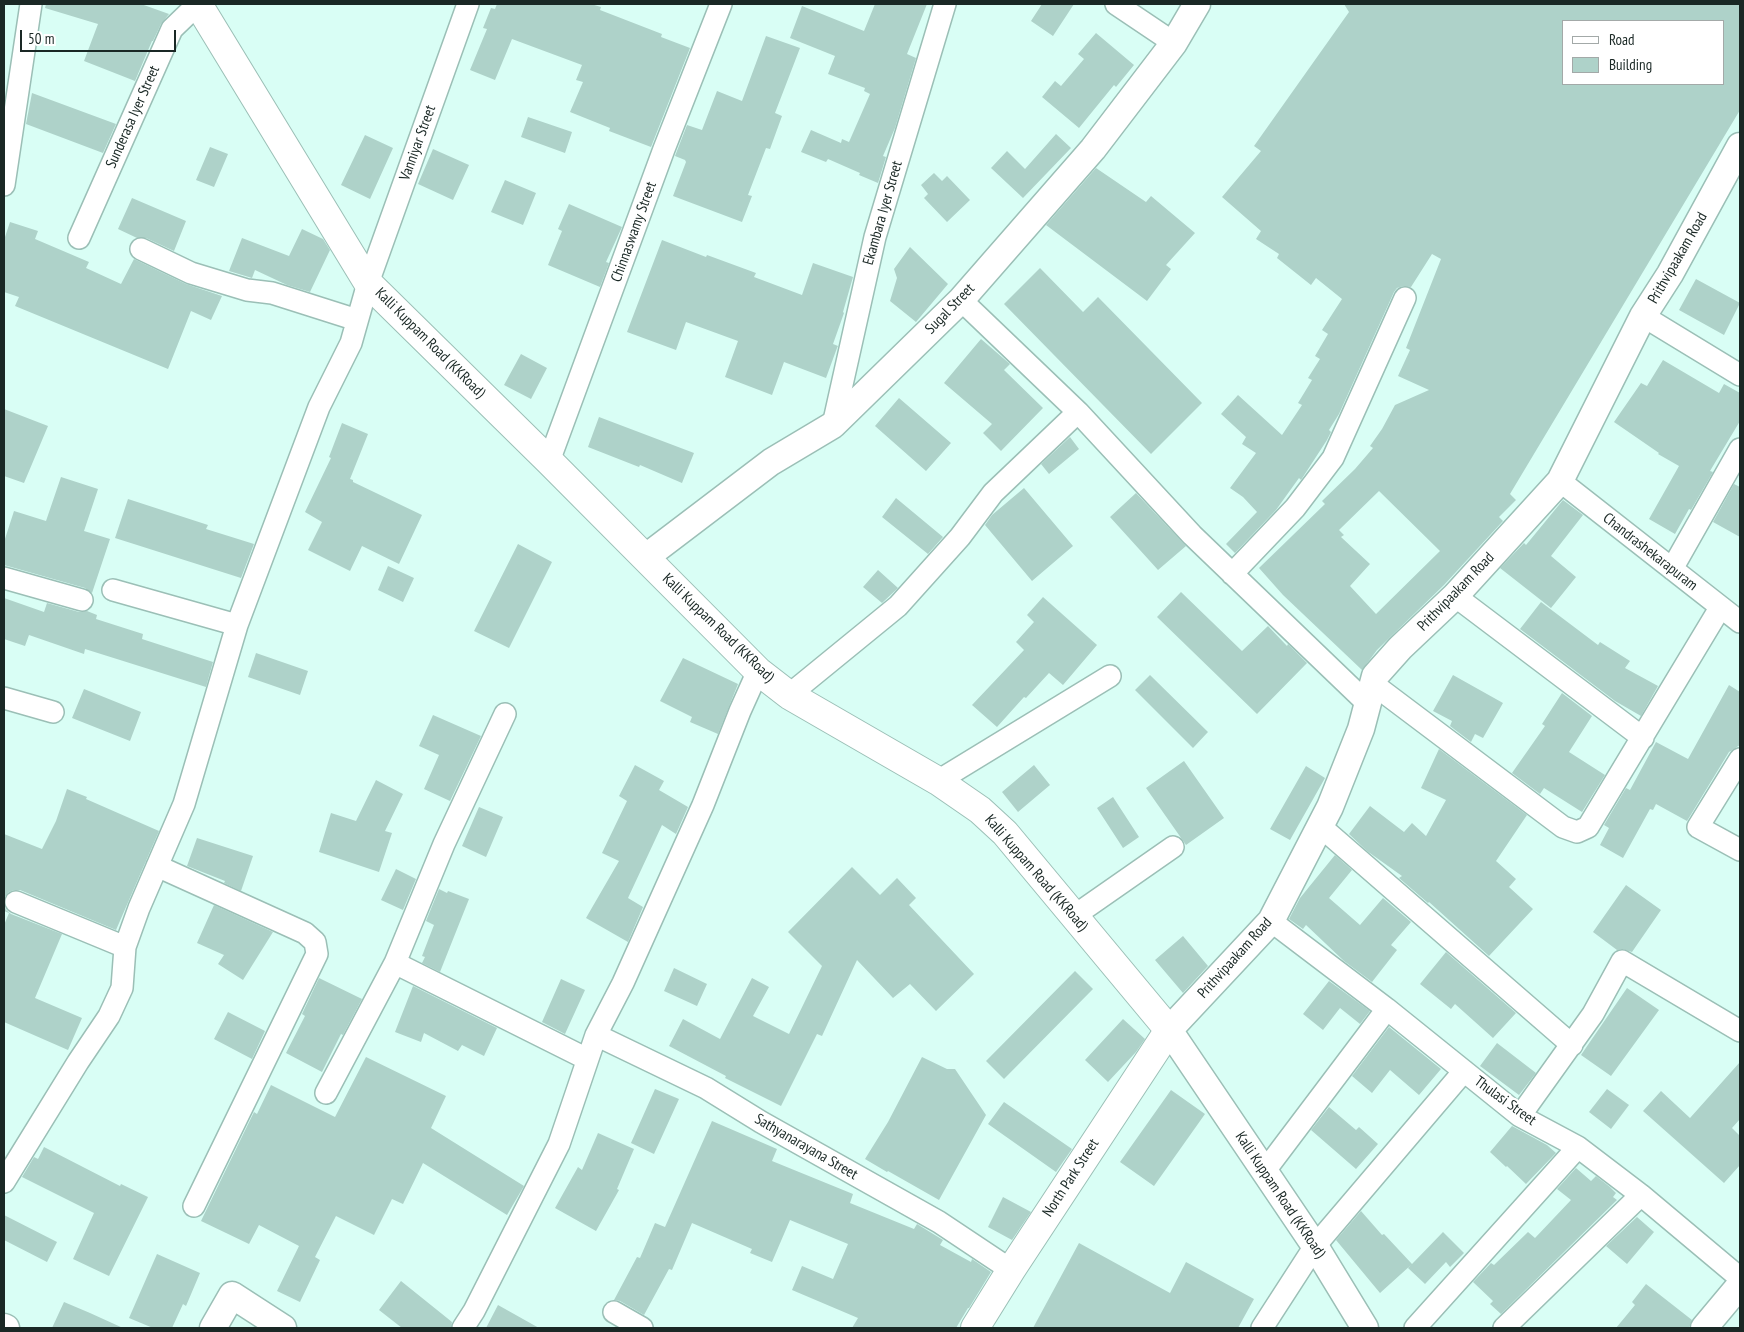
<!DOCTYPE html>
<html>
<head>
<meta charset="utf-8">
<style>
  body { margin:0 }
  #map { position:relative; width:1744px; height:1332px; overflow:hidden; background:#d9fef5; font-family:"PT Sans Narrow",sans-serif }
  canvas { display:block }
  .frame { position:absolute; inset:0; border:5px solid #1a2825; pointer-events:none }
  .legend { position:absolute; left:1562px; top:20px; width:162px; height:65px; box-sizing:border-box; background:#fff; border:1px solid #a3a9a8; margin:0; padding:6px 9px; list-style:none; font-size:15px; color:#1a2825 }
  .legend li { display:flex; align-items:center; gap:10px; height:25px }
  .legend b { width:25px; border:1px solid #a3a9a8 }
  .scale { position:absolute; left:20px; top:30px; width:156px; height:22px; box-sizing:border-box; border:2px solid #1a2825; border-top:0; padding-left:6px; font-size:15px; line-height:18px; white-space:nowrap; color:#1a2825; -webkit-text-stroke:4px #fff; paint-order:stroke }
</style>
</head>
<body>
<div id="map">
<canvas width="1744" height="1332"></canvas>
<div class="frame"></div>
<ul class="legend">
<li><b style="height:6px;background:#fff"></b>Road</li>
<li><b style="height:14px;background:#aed2c9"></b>Building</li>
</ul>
<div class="scale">50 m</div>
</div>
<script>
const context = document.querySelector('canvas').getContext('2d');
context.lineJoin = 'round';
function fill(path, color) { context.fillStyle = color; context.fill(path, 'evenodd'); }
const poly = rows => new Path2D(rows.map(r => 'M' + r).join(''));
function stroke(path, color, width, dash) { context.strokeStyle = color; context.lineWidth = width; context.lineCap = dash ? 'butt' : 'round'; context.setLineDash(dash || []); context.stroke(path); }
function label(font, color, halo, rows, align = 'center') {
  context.font = font + ' "PT Sans Narrow",sans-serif'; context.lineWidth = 4.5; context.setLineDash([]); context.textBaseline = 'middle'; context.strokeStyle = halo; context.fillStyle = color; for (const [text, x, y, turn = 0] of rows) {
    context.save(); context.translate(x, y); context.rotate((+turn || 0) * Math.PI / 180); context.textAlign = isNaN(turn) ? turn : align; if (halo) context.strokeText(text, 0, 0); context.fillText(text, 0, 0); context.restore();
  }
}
fill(poly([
  [46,4,141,4,169,14,161,24,153,41,152,41,135,81,84,61,98,24,45,8],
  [497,4,591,4,601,7,600,10,662,34,661,37,690,48,651,147,609,131,610,128,570,112,583,82,576,80,582,65,512,39,495,80,470,70,487,29,483,28,491,8,495,9],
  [875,4,927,4,907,54,916,58,895,128,883,156,886,157,878,183,859,175,860,173,828,159,826,162,801,152,811,130,841,143,842,139,849,142,870,94,864,91,865,88,828,74,835,56,790,38,802,6,864,31],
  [1042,4,1074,4,1053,36,1031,21],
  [1344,4,1740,4,1740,110,1510,494,1516,500,1499,517,1503,521,1444,585,1377,650,1362,670,1283,595,1259,568,1325,504,1322,501,1355,469,1373,448,1370,446,1382,429,1395,405,1429,390,1398,376,1410,350,1406,348,1441,259,1432,254,1411,287,1403,286,1397,288,1394,292,1339,414,1329,430,1331,432,1327,440,1301,480,1299,478,1276,510,1235,553,1226,544,1257,512,1243,497,1230,488,1256,453,1242,444,1246,437,1221,414,1238,395,1282,435,1302,405,1298,403,1312,380,1308,378,1320,359,1315,356,1328,334,1322,330,1342,299,1316,278,1311,285,1277,258,1279,254,1256,239,1261,231,1222,197,1261,151,1254,146,1349,12],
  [1563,21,1723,21,1723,84,1563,84],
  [1379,491,1440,551,1376,614,1350,586,1370,564,1341,537,1344,535,1339,530],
  [1096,33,1134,65,1116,87,1114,85,1079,128,1042,97,1055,81,1061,86,1084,59,1078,54],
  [766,36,800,48,775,113,782,116,770,149,766,148,748,195,752,196,742,222,673,196,686,162,685,160,675,156,687,125,702,130,717,91,742,101],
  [32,93,116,124,103,153,26,124],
  [528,117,572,132,565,153,521,137],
  [1056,134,1071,148,1023,198,991,168,1007,151,1025,169],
  [365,135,393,148,370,199,341,185],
  [210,147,228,154,214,187,196,180],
  [433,149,469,165,453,200,418,184],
  [1096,168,1146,202,1151,196,1195,233,1166,265,1171,269,1147,301,1046,225],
  [934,173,942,181,947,176,970,200,947,222,924,198,928,194,921,185],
  [505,180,536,193,523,225,491,212],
  [132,198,186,221,174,251,146,238,137,238,118,229],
  [569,204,622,227,606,262,609,263,600,287,548,265,562,231,558,229],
  [10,222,38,231,35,239,89,262,86,268,121,284,134,259,186,284,222,296,211,320,191,311,168,369,15,306,19,297,4,292,4,240],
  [302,229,323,239,330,250,310,292,287,285,255,270,252,278,229,271,242,238,289,256],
  [662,240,706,257,707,255,756,273,754,277,802,295,813,263,853,277,843,312,844,313,833,344,838,346,837,348,826,378,784,362,772,395,725,377,738,341,686,322,676,350,627,332],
  [910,247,948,284,916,322,890,301,897,278,894,269],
  [1040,268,1083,312,1098,297,1202,403,1151,454,1004,304],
  [1696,279,1740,303,1724,335,1679,310],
  [981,339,1010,364,1004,370,1043,408,1001,451,983,433,992,424,944,383],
  [521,354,547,368,531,399,504,385],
  [1663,360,1719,393,1724,384,1740,393,1740,421,1710,471,1713,472,1691,510,1689,509,1675,534,1649,519,1679,466,1658,454,1659,453,1614,422,1641,383,1647,386],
  [899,398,951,443,926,471,875,426],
  [4,409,48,426,24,483,4,476],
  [599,417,694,453,682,483,640,465,639,467,588,447],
  [342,423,368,434,350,479,353,480,353,482,422,515,399,564,362,546,350,571,308,550,322,522,305,512,331,458,329,457],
  [1070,437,1079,449,1049,474,1041,464],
  [61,477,98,489,84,531,110,539,92,593,85,588,4,565,4,542,14,511,46,521],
  [1734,484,1740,487,1740,537,1713,522],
  [1024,488,1073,546,1032,581,985,525,992,515],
  [1136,493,1186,546,1158,570,1110,517],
  [896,498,943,537,928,554,882,517],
  [128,499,208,525,206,529,254,544,241,578,115,538],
  [1563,500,1583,515,1551,556,1576,577,1551,608,1500,568,1524,543,1526,545],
  [518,544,552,562,509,648,474,631],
  [388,566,414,578,403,602,378,590],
  [878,570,898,588,882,603,863,587],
  [1181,592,1242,651,1268,626,1287,646,1288,644,1307,663,1257,714,1157,617],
  [1043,597,1097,645,1063,685,1049,673,1026,698,1024,697,997,727,972,705,1024,650,1016,642,1034,622,1027,615],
  [4,598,44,612,47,603,79,612,87,611,97,615,96,619,143,634,142,639,213,662,206,687,85,649,84,654,29,635,25,646,4,639],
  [1541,602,1598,645,1600,642,1630,661,1625,668,1658,686,1641,716,1615,701,1520,629],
  [256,653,308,671,300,695,248,677],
  [683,658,738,684,718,734,690,722,692,717,660,701],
  [1150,675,1208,732,1193,748,1135,690],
  [1453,675,1503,703,1483,738,1475,734,1471,742,1450,726,1452,721,1433,711],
  [1729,685,1740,692,1740,745,1729,752,1687,821,1656,804,1653,810,1650,809,1623,858,1600,845,1609,828,1604,825,1626,788,1630,790,1656,742,1688,759],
  [84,689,141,712,130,741,72,718],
  [1562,693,1592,716,1569,752,1605,775,1582,812,1544,788,1540,794,1512,773,1545,726,1542,724],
  [433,715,481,736,450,801,424,789,439,755,419,746],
  [1439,749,1527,815,1496,861,1516,879,1509,887,1533,909,1489,956,1429,902,1428,903,1399,878,1402,876,1367,851,1349,834,1370,806,1404,832,1412,823,1426,836,1446,800,1421,788],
  [1184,761,1224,818,1186,845,1146,788],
  [635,765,664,781,659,790,688,807,676,834,662,825,628,898,643,907,628,942,586,918,619,861,602,853,627,801,619,796],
  [1034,765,1050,785,1018,812,1002,792],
  [1306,766,1325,778,1290,840,1270,829],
  [376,780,403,794,385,831,392,833,379,872,319,852,331,813,356,821],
  [67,789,87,797,86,799,159,831,116,930,20,890,14,890,9,892,5,897,4,902,4,834,42,849,56,821],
  [1113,797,1139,837,1123,848,1097,808],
  [479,807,503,817,486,857,462,846],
  [197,838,253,856,241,891,224,883,225,881,187,866],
  [1335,855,1352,870,1329,898,1360,925,1383,898,1411,922,1391,945,1397,950,1372,982,1344,961,1306,925,1303,929,1289,919,1300,898],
  [852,867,880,895,897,878,916,898,909,905,974,974,936,1011,910,984,893,998,857,960,822,1036,817,1034,781,1106,725,1078,726,1076,669,1046,683,1019,720,1039,752,978,769,987,753,1016,789,1034,822,966,788,932],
  [396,869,416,879,403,910,381,900],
  [1626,885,1661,910,1632,952,1622,949,1617,950,1593,932],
  [439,889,447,893,448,891,469,899,440,972,422,963,425,957,422,956,434,925,426,921],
  [4,904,6,910,11,914,62,934,35,998,82,1018,68,1050,4,1022,4,925,9,913,4,911],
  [214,905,273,932,243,980,218,964,224,955,197,943],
  [1183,936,1208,966,1183,993,1155,960],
  [1446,952,1516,1013,1493,1038,1455,1004,1451,1009,1420,984],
  [674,968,707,984,697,1006,664,991],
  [1075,971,1093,989,1004,1079,986,1061],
  [319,978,362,999,343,1035,341,1034,322,1072,286,1053,305,1016,302,1014],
  [561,979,585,990,565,1034,542,1022],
  [1329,981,1370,1011,1360,1024,1340,1008,1323,1030,1303,1014],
  [413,986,497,1028,484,1056,462,1045,458,1051,424,1033,421,1042,395,1032],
  [1627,988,1659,1010,1611,1076,1581,1055],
  [228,1012,265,1031,252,1059,214,1039],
  [1123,1019,1145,1039,1136,1052,1108,1082,1085,1060],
  [1389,1027,1441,1069,1419,1095,1390,1070,1372,1093,1352,1076],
  [1497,1043,1536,1073,1519,1095,1480,1066],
  [366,1057,446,1096,431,1128,524,1186,507,1215,423,1163,403,1204,392,1199,374,1235,336,1216,315,1257,320,1260,300,1302,277,1291,299,1246,259,1225,249,1244,201,1221,254,1112,257,1114,271,1085,335,1117],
  [922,1057,947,1069,955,1069,986,1115,939,1200,888,1171,887,1172,865,1159,888,1122],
  [1740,1062,1740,1119,1732,1128,1740,1136,1740,1165,1724,1183,1643,1111,1661,1091,1690,1118],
  [655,1089,679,1099,654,1154,631,1143],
  [1607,1089,1629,1105,1611,1129,1589,1112],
  [1171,1090,1205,1114,1154,1186,1120,1162],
  [1004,1102,1072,1149,1056,1172,988,1124],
  [1329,1107,1356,1130,1359,1127,1378,1144,1356,1169,1311,1130],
  [712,1121,777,1149,772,1161,853,1194,850,1203,914,1229,917,1224,943,1240,940,1245,971,1262,972,1259,991,1272,969,1308,968,1308,956,1328,852,1328,858,1318,792,1290,802,1266,833,1279,848,1244,790,1220,772,1262,750,1253,752,1249,692,1223,672,1270,669,1269,644,1315,620,1301,614,1300,637,1257,640,1258,655,1223,665,1227],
  [1512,1126,1547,1145,1556,1153,1526,1184,1507,1166,1506,1167,1490,1152],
  [598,1133,634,1149,617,1189,619,1190,596,1231,555,1208,578,1167,582,1170],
  [44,1147,120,1186,121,1184,148,1197,109,1276,73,1259,94,1213,22,1177,34,1157,38,1159],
  [1576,1168,1591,1181,1596,1176,1610,1187,1616,1193,1613,1197,1617,1200,1501,1314,1490,1304,1493,1301,1473,1282,1491,1263,1494,1265,1528,1232,1535,1238,1571,1200,1557,1189],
  [1003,1197,1031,1212,1012,1240,988,1227],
  [1361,1211,1382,1235,1384,1234,1412,1264,1443,1232,1464,1253,1450,1267,1446,1262,1425,1284,1408,1268,1411,1265,1380,1293,1336,1240],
  [4,1215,57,1242,47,1262,4,1240],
  [1637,1217,1654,1232,1627,1264,1606,1246],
  [1079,1243,1170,1293,1186,1262,1254,1299,1238,1328,1033,1328],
  [157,1254,200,1273,186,1306,183,1304,172,1328,153,1328,129,1318],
  [401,1281,452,1322,451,1328,402,1328,379,1310],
  [1646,1284,1692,1320,1689,1328,1616,1328,1635,1305,1632,1302],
  [64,1302,90,1313,123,1328,52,1328],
  [498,1305,539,1328,486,1328]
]), '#aed2c9');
const minor = poly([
  [1116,4,1174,43],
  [4,185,31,4],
  [79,238,172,29,198,4],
  [141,249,191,273,247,290,272,293,357,320],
  [961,300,1078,412,1192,535,1368,704],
  [1643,316,1740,375],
  [833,425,875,237,945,4],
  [549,461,664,149,721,4],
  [1560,481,1740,622],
  [1672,569,1740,449],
  [1232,574,1295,508,1333,458,1405,298],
  [4,578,82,600],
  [113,590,237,625],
  [1455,596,1643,738],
  [1373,684,1563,827,1577,832,1588,827,1720,608],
  [789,695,898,606,960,537,993,493,1078,412],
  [4,698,53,712],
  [505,714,444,844,395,963,587,1059],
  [1740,759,1698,827,1740,850],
  [938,781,1110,676],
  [1320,826,1572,1045],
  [157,866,305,933,315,942,317,954,194,1206],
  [16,902,125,947],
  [1074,916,1173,847],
  [1271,921,1387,1009,1520,1116,1578,1147,1641,1195,1740,1278],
  [596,1035,706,1088,761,1122,939,1222,1011,1270],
  [326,1093,395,963],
  [1520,1116,1593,1014,1622,961,1740,1031],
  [1264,1172,1387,1009],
  [4,1182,78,1062,109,1016,122,988,125,947,139,908,184,804,237,625,319,407,351,343,368,283,468,4],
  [614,1312,642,1328],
  [463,1328,474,1311,559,1144,596,1035,623,983,703,805,740,711,758,671],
  [1262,1328,1315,1246,1464,1071],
  [1415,1328,1578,1147],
  [1504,1328,1641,1195]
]);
const tertiary = poly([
  [646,557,771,462,833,425,961,300,1093,149,1174,43,1197,4],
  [4,1327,6,1328],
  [213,1328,232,1295,283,1328],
  [1365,1328,1315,1246,1169,1030,1271,921,1330,807,1361,729,1375,676,1400,648,1455,596,1560,481,1643,316,1670,274,1740,146],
  [1704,1328,1740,1285]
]);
const secondary = poly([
  [198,4,368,283,549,461,758,671,789,695,938,781,980,810,1005,833,1169,1030,1011,1270,975,1328]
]);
stroke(minor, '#9bbfb6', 24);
stroke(tertiary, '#9bbfb6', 29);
stroke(secondary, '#9bbfb6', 30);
stroke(minor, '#fff', 21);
stroke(tertiary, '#fff', 26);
stroke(secondary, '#fff', 28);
label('15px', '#1a2825', '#fff', [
  ["Sunderasa Iyer Street",133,117,-66],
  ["Vanniyar Street",418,143,-70],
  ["Ekambara Iyer Street",883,213,-74],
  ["Chinnaswamy Street",634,232,-70],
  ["Prithvipaakam Road",1678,258,-60],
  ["Sugal Street",950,309,-46],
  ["Kalli Kuppam Road (KKRoad)",430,343,45],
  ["Chandrashekarapuram",1650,552,38],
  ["Prithvipaakam Road",1456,592,-46],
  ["Kalli Kuppam Road (KKRoad)",718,628,44],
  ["Kalli Kuppam Road (KKRoad)",1036,873,49],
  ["Prithvipaakam Road",1235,958,-48],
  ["Thulasi Street",1505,1101,36],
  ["Sathyanarayana Street",806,1147,30],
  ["North Park Street",1071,1178,-57],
  ["Kalli Kuppam Road (KKRoad)",1280,1195,56]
]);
</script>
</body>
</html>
